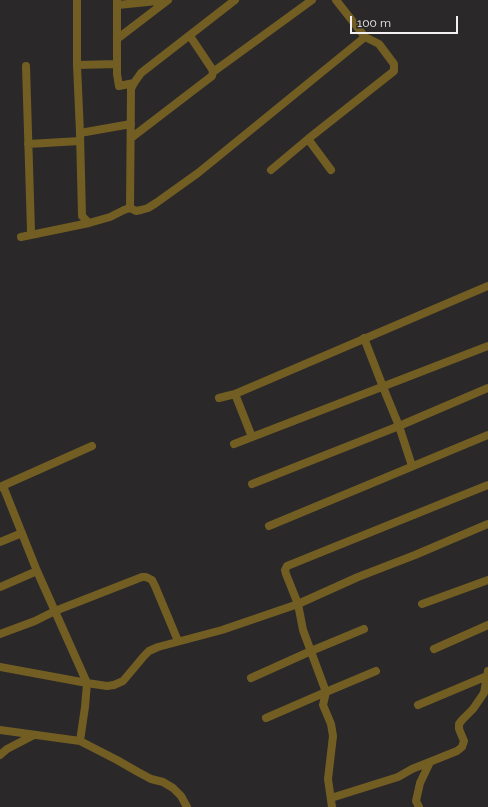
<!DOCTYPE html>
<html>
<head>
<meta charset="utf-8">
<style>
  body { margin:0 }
  #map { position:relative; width:488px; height:807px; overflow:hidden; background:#2a2829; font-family:Raleway,sans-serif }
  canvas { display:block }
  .scale { position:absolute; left:350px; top:16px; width:108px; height:18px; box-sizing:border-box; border:2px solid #f1eff0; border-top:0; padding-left:5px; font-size:12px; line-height:14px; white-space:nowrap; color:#f1eff0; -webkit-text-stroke:3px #2a2829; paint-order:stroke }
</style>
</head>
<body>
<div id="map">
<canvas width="488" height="807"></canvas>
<div class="scale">100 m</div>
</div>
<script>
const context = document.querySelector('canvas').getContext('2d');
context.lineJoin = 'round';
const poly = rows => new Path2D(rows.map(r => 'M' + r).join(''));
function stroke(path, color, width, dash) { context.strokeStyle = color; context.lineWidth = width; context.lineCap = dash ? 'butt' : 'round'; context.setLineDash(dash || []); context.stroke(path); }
stroke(poly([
  [117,0,117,74,119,86,134,83],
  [118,5,167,0],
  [117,39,168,0],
  [77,65,117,64],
  [26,66,31,231],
  [213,72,312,0],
  [80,133,131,124],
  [131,138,212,76,213,72,212,69,190,36],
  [308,139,331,170],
  [28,144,80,141],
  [271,170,308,139,394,71,394,64,379,44,365,37],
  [130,208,131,89,134,83,141,73,235,0],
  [89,223,110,217,124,210,130,208,136,211,141,210,148,208,156,203,198,173,365,37,336,0],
  [21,237,89,223,82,216,80,133,77,65,77,0],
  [364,338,383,387,399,426,412,466],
  [235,394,252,437],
  [219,398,235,394,488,286],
  [234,444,488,346],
  [252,484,399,426,488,388],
  [3,486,37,571,87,683],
  [0,487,92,446],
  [269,526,488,435],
  [0,542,22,533],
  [0,587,37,571],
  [422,604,488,580],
  [0,634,35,621,55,611,142,577,146,577,152,580,155,586,178,641],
  [434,649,488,625],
  [0,667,87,683],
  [251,678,311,651,364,629],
  [418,705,487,676],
  [266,718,326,692,376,671],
  [0,730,80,741],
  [0,755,7,749,34,735],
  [331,798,398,777,412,769,457,751,462,747,464,741,459,729,459,724,462,720,473,709,484,693,488,671],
  [187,807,181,796,173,788,163,782,151,779,138,772,117,760,80,741,85,707,87,683,107,686,114,685,123,681,134,668,144,656,149,651,158,647,222,630,298,604,358,577,415,555,488,524],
  [332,807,328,779,333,736,331,724,323,705,326,692,303,630,298,604,286,574,285,570,287,566,488,485],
  [419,807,416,801,420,783,430,762]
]), '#725d23', 8);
</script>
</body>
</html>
